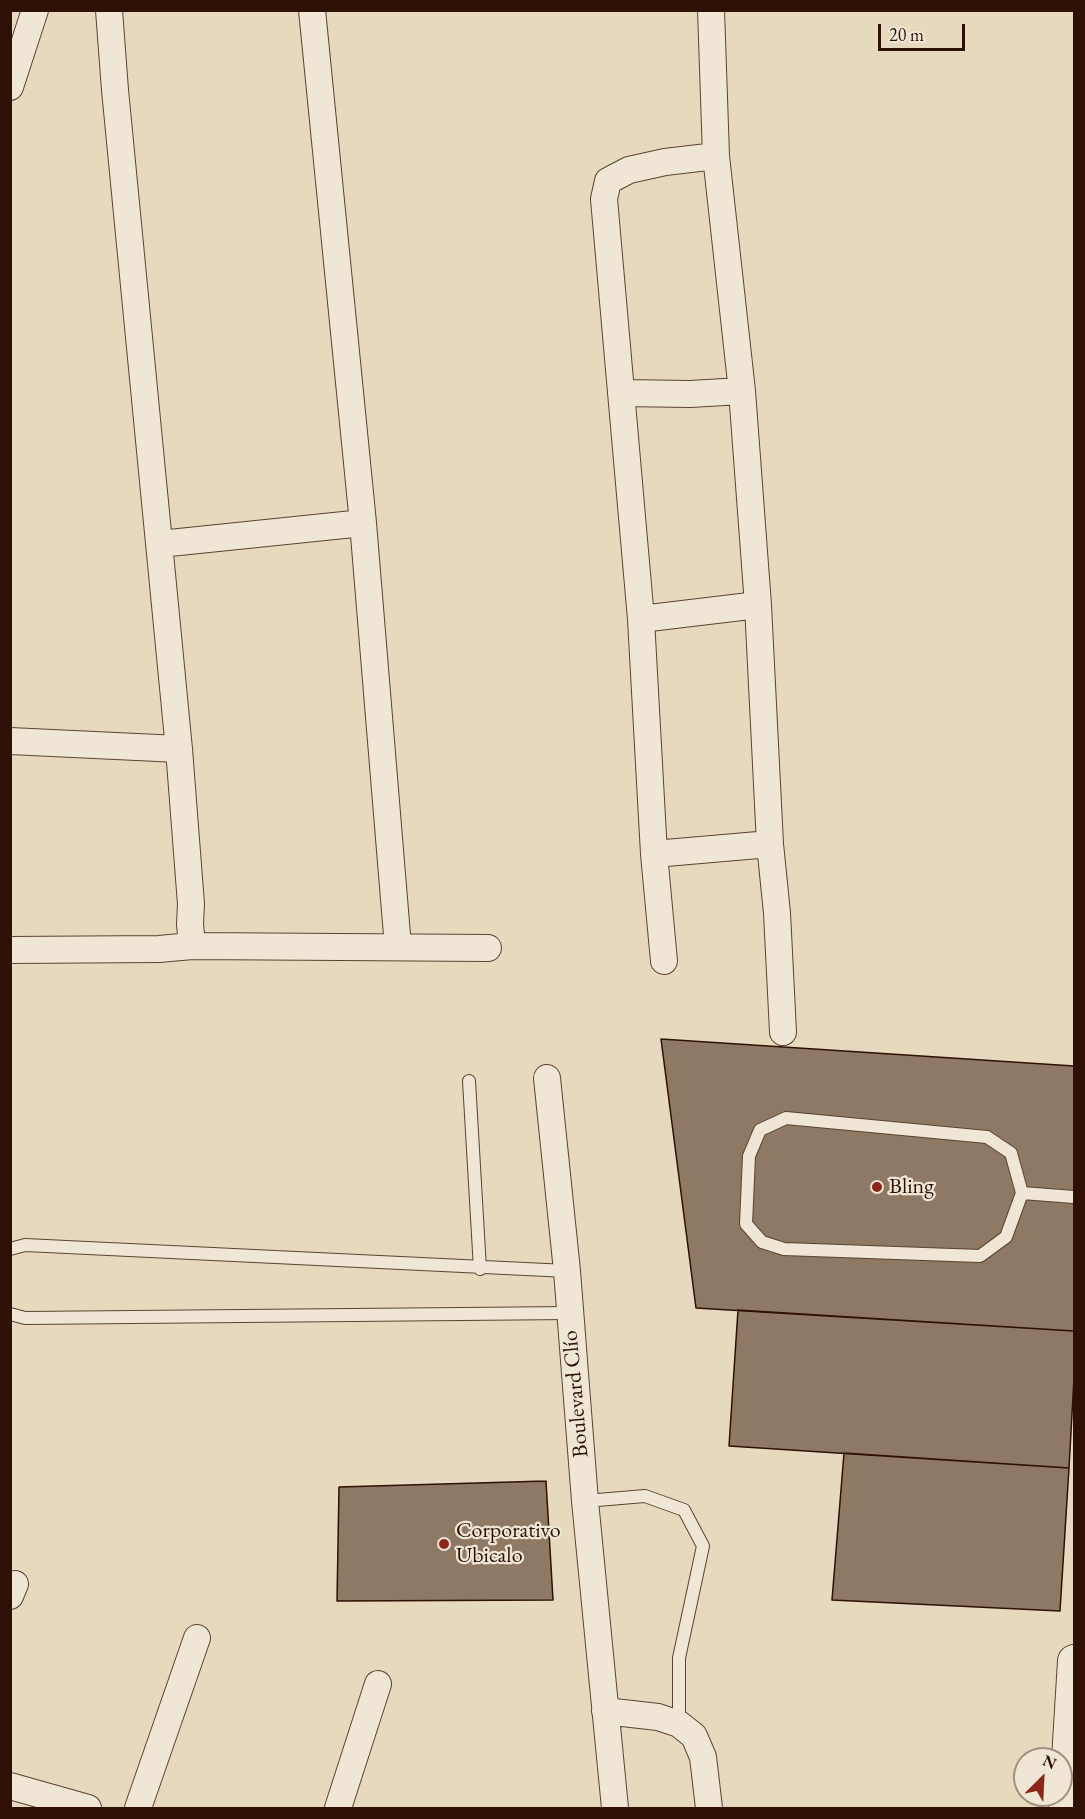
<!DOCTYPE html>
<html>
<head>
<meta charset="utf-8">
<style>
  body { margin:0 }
  #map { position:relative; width:1085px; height:1819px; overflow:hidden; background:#e6d9be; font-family:"EB Garamond",serif }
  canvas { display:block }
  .frame { position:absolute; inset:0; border:12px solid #2f1004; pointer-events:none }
  .north { position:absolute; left:1013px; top:1747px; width:60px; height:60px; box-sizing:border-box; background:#efe6d5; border:2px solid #a29081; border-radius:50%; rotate:24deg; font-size:16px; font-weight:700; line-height:24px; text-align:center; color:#2f1004 }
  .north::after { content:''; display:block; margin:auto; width:21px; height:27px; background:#8f2418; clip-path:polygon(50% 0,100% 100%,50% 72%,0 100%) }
  .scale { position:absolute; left:878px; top:24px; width:87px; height:27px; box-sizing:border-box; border:3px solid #2f1004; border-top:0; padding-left:8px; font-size:18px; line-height:21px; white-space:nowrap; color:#2f1004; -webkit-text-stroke:4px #efe6d5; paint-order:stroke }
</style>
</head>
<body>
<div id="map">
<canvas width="1085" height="1819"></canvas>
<div class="frame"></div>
<div class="north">N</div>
<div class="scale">20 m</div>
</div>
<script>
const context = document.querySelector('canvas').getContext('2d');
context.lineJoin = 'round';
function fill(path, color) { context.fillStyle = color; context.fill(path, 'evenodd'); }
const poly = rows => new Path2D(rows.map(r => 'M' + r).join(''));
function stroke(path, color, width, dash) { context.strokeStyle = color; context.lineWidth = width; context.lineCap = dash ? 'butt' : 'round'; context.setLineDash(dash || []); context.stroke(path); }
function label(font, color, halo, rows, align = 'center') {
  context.font = font + ' "EB Garamond",serif'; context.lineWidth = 4.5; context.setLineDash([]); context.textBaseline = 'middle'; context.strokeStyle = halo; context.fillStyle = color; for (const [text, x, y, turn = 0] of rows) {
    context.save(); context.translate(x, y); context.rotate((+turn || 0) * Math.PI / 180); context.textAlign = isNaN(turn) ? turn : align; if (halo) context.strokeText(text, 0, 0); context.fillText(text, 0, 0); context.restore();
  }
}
const building = poly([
  [661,1039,1074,1066,1074,1331,696,1308,661,1039],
  [738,1310,1074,1331,1074,1378,1069,1468,729,1446,738,1310],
  [844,1453,1069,1468,1060,1611,832,1600,844,1453],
  [546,1481,553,1600,337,1601,339,1487,546,1481]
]);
fill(building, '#8e7965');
stroke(building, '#2f1004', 1.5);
const service = poly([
  [469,1081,480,1269],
  [1022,1193,1006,1237,980,1256,784,1249,762,1242,746,1224,749,1156,760,1130,786,1118,987,1137,1011,1153,1022,1193,1074,1197],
  [10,1249,25,1245,567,1271],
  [10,1314,25,1318,570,1313],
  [585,1501,645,1496,684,1510,703,1546,679,1658,679,1724]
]);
const minor = poly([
  [109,10,115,90,179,749,191,904,190,924,192,946],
  [312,10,363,523,398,947],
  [711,10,716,156,742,391],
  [10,87,35,10],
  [621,393,690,394,742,391,758,605,770,844,777,913,783,1032],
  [160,544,363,523],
  [641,619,758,605],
  [10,741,179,749],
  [654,854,770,844],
  [10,950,159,949,192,946,488,948],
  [664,961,654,854,641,619,604,199,608,181,629,170,665,162,716,156],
  [547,1078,567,1271,585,1501,615,1808],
  [10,1596,15,1584],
  [605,1711,658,1717,679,1724,694,1736,703,1757,709,1808],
  [10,1786,88,1808],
  [138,1808,197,1638],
  [338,1808,378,1684]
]);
const tertiary = poly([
  [1065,1808,1074,1661]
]);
stroke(service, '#5d4232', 14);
stroke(minor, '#5d4232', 28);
stroke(tertiary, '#5d4232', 34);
stroke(service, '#efe6d5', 12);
stroke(minor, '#efe6d5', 26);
stroke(tertiary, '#efe6d5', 32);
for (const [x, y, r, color] of [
  [877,1187,6,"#8f2418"],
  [444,1544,6,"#8f2418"]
]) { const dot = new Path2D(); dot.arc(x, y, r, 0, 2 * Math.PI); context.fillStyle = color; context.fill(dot); stroke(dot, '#efe6d5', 2); }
label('22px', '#2f1004', '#efe6d5', [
  ["Bling",889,1187],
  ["Corporativo",456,1531],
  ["Ubicalo",456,1556]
], 'left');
label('22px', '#2f1004', '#efe6d5', [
  ["Boulevard Clío",576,1394,-95]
]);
</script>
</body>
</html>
